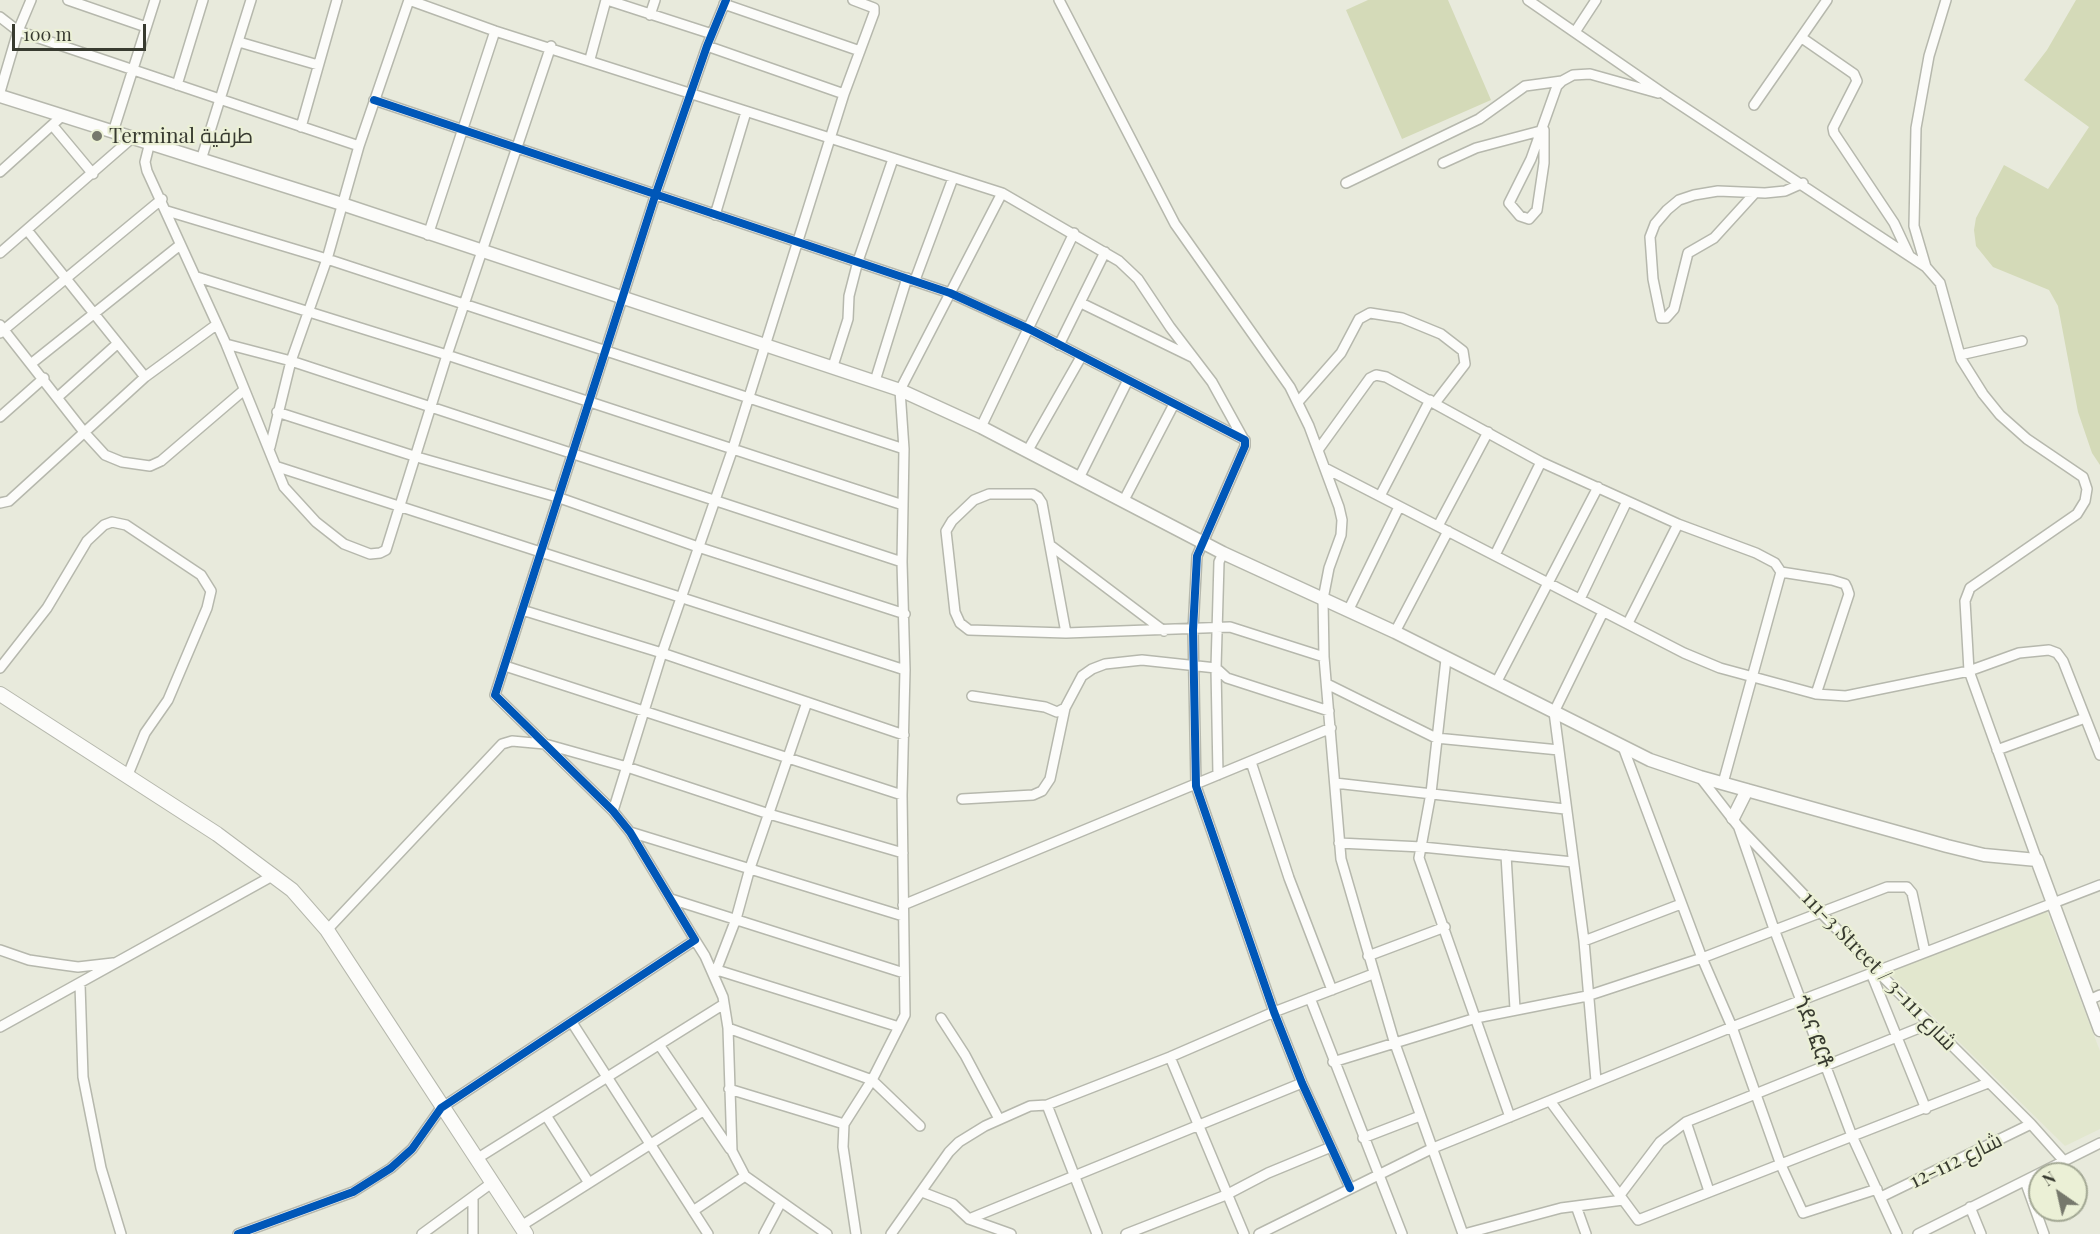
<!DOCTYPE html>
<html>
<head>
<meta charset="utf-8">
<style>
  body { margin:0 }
  #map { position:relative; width:2100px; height:1234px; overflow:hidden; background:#e8eadc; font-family:"Playfair Display",serif }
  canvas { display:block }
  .north { position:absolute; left:2028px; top:1162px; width:60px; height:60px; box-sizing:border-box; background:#ebf0d6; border:2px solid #a3a894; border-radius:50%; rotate:326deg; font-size:16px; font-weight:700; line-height:24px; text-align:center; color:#383b30 }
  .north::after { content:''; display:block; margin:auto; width:21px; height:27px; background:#76786c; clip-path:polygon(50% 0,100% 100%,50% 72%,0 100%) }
  .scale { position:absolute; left:12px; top:24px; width:134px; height:27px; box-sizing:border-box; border:3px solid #383b30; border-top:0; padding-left:8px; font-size:18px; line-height:21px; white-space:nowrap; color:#383b30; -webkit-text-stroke:4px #ebf0d6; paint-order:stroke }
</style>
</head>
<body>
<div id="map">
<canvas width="2100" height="1234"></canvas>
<div class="north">N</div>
<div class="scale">100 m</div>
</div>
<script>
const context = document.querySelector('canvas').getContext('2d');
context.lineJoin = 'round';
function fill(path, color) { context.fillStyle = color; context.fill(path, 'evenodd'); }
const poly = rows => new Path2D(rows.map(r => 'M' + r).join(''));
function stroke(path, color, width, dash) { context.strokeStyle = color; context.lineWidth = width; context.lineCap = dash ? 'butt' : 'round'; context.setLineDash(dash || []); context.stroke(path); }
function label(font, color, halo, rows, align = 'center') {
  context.font = font + ' "Playfair Display",Cairo,"Noto Sans Ethiopic",serif'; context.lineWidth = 4.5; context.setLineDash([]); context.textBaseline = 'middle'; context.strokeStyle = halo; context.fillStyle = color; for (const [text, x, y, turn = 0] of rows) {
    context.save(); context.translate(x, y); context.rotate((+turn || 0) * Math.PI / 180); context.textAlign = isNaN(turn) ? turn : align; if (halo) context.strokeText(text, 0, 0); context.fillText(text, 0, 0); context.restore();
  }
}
fill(poly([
  [2046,909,2100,1051,2100,1129,2065,1146,1887,971]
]), '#e2e7ce');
fill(poly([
  [1368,0,1448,0,1491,100,1402,139,1346,10],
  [2076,0,2100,0,2100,465,2092,453,2078,412,2058,306,2049,290,1993,267,1976,246,1974,230,1976,218,2004,165,2048,189,2089,127,2024,80,2047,50]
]), '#d4dab8');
const minor = poly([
  [68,0,146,27],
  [409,0,495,31,1002,193,1119,261,1138,279,1170,327,1212,382,1244,440],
  [607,0,712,34],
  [1059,0,1175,224,1290,387,1309,426,1339,507,1342,520,1341,535,1329,568,1323,599,1324,657,1341,859,1394,1041,1463,1234],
  [1528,0,1667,96,1926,267,1940,283,1961,359,1983,394,2000,415,2027,439,2083,477,2087,489,2085,501,2077,514,1970,588,1965,601,1969,671,2037,860],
  [724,4,860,51],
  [650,15,655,0],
  [0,17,18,31,359,146],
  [1575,32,1596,0],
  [1802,38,1854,74,1857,81,1833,128,1834,133,1894,223,1909,255],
  [239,42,318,65],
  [707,46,844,94],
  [590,59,606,0],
  [177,85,203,0],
  [0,92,18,31,31,0],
  [374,100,950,293,1029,329,1245,440,1245,446,1197,556,1193,630,1196,786,1274,1012,1302,1083,1350,1188],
  [1754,105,1827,0],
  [53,126,93,174],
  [301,127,337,0],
  [1544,130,1544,163,1537,210,1529,219,1520,216,1509,203,1531,159,1557,86,1562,81,1573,75,1590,74,1658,93],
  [113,132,155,0],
  [150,142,145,162,147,171,226,344,284,487,316,522,344,544,370,554,380,553,386,550,447,355,551,46],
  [201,160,251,0],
  [1443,163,1476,148,1544,130],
  [0,172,62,116],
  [1346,183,1479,119,1525,86,1562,81],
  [1755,193,1714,238,1688,253,1674,309,1666,318,1661,318,1653,279,1650,237,1655,224,1667,210,1679,200,1694,195,1718,191,1765,193,1785,191,1803,183],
  [167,211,327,259,904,449],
  [715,215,746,112],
  [27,230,145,377],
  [428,235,495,31],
  [0,253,132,138],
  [1926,267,1914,226,1916,128,1929,56,1946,0],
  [197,277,447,355,903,505],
  [915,280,953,178],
  [1081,303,1192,357],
  [0,325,84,432,105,455,122,462,150,466,161,461,244,390],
  [0,333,162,199],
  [226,344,291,361,902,562],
  [1059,345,1105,252],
  [1960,355,2022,341],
  [32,363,180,245],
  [833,366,848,319,849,296,858,261,893,159],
  [875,381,907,278],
  [59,396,117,344],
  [1298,402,1341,353,1359,319,1370,313,1402,318,1441,334,1463,351,1465,364,1435,403],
  [277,412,417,457,557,497,698,547,905,614],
  [0,417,44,378],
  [981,427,1074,233],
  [270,447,291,361,327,259,359,146,409,0],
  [1028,450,1081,357],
  [1318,450,1370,378,1376,375,1386,377,1541,462,1678,524,1756,553,1775,563,1781,572,1723,783],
  [278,467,905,670],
  [1325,468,1684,653,1720,668,1816,694,1846,696,1969,671,2019,653,2049,650,2057,653,2063,661,2100,755],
  [1079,478,1128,380],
  [1380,496,1430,400],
  [1124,500,1174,404],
  [0,503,9,501,145,377,216,325],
  [1438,526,1488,432],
  [1050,545,1164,631],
  [1495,555,1541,462],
  [1781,572,1832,580,1845,584,1847,588,1849,594,1816,694],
  [1580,599,1627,501],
  [522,610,662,653,904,735],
  [1348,611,1399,507],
  [1628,623,1678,524],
  [1395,632,1448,531],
  [1066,633,1042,503,1038,497,1033,494,989,494,974,500,952,521,946,531,955,612,960,623,969,630,1066,633,1230,627,1324,657],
  [1446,659,1431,793,1419,858,1510,1117],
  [505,666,902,795],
  [0,668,47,608,87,541,104,525,112,522,126,525,201,575,211,591,207,608,168,700,145,733,127,777],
  [1496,683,1598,487],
  [1327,684,1436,738,1559,750],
  [972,696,1045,707,1057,712,1065,708,1082,676,1092,669,1105,664,1142,660,1216,668,1227,678,1329,711],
  [1623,747,1702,958,1732,1027,1781,1165,1803,1213,1877,1189],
  [1997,750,2085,718],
  [1251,762,1289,878,1332,990],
  [1218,775,1216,668,1219,562,1223,553],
  [1700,777,1738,826,1877,971,2031,1124,2064,1161],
  [1335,783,1565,809],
  [962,799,1033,795,1042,791,1050,779,1065,708],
  [613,811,662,653,732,451,844,94,874,13,874,8,853,0],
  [1739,828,1774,929,1852,1136,1897,1234],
  [630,832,903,916],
  [1339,843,1422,847,1573,862],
  [1506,855,1515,1009],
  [671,899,904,973],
  [903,905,1331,728],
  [327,930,502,744,512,741,545,744,627,767,769,814,903,853],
  [695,940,705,956,723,997,728,1028,732,1151,745,1176,827,1234],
  [1584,941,1681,904],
  [0,950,29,960,56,964,78,967,113,963],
  [1368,956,1445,927],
  [717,970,899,1027],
  [1871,973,1926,1109],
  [714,976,736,919,750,868,807,702],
  [80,984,83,1077,101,1168,121,1234],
  [1310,998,1402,1234],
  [2089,1000,2100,995],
  [941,1018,965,1055,999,1119],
  [573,1024,708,1234],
  [0,1027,274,875],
  [728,1028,872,1080,920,1126],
  [660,1046,730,1149],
  [1170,1057,1244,1234],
  [1333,1062,1476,1018,1587,996,1702,958,1887,887,1907,887,1912,893,1925,952],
  [1596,1081,1584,941,1554,712,1603,612],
  [729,1089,844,1124],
  [1550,1101,1638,1220,1988,1083],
  [1047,1105,1097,1234],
  [547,1117,589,1183],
  [1686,1122,1709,1191],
  [1363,1138,1420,1116],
  [478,1158,724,1004],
  [2025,1181,2044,1234],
  [922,1192,953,1204,969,1219,1011,1234],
  [1620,1195,1660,1142,1686,1122,1929,1024],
  [473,1197,473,1234],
  [1881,1197,2031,1124],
  [1576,1206,1586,1234],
  [1970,1207,1981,1234],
  [693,1211,745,1176],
  [969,1219,1302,1083],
  [521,1226,703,1111],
  [238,1234,353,1192,391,1168,412,1149,441,1108,695,940,630,832,613,811,495,695,655,196,707,46,726,0],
  [422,1234,493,1182],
  [764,1234,781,1202],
  [856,1234,843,1147,844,1124,872,1080,905,1015,902,795,905,670,902,562,904,449,900,390,1002,193],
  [891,1234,949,1152,959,1142,985,1126,1030,1106,1047,1105,1170,1057,1274,1012,1373,974],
  [1126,1234,1226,1195,1268,1173,1331,1147],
  [1259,1234,1433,1148,1732,1027,2100,885],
  [1464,1234,1561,1208,1623,1200],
  [1918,1234,2100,1143]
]);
const major = poly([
  [0,96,342,204,900,390,981,427,1223,553,1395,632,1650,760,1700,777,1947,846,1984,855,2037,860,2100,1030],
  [1733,818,1747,790]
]);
const highway = poly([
  [0,694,217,834,292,890,327,930,526,1234]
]);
stroke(minor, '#b6b8ad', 12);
stroke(major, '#b6b8ad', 15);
stroke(highway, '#b6b8ad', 16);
stroke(minor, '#fcfcfa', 9);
stroke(major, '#fcfcfa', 12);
stroke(highway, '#fcfcfa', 14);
stroke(poly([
  [374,100,950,293,1029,329,1245,440,1245,446,1197,556,1193,630,1196,786,1274,1012,1302,1083,1350,1188],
  [238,1234,353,1192,391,1168,412,1149,441,1108,695,940,630,832,613,811,495,695,655,196,707,46,726,0]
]), '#0057b8', 8);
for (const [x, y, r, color] of [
  [97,136,6,"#76786c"]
]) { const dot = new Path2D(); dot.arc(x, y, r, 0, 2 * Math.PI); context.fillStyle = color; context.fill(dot); stroke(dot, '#ebf0d6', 2); }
label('21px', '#383b30', '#ebf0d6', [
  ["Terminal طرفية",109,136]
], 'left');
label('21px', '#383b30', '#ebf0d6', [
  ["111-3 Street / شارع 111-3",1879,971,46],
  ["ጎደና ፎርቶ",1813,1032,69],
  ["شارع 112-12",1956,1161,-26]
]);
</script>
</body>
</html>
